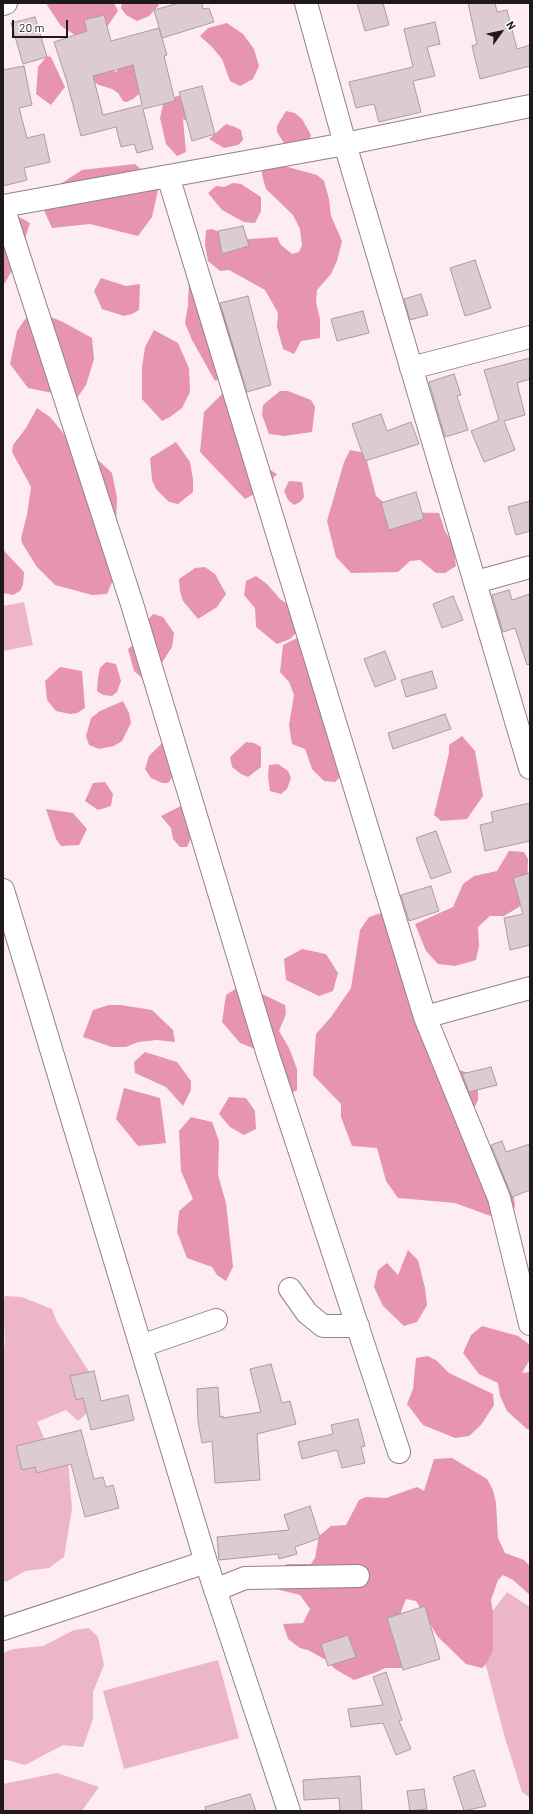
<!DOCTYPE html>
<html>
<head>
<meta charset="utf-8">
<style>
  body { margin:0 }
  #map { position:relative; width:533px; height:1814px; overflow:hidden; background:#fdecf1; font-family:Barlow,sans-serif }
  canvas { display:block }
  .frame { position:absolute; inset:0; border:4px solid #1f191b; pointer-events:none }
  .north { position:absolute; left:481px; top:12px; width:40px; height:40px; -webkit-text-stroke:3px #fefefe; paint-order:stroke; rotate:57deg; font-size:11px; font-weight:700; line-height:16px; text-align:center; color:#1f191b }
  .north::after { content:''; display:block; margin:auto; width:14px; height:18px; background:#1f191b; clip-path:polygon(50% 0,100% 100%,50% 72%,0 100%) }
  .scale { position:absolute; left:12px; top:20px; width:56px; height:18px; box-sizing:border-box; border:2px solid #1f191b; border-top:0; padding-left:5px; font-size:12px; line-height:14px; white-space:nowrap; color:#1f191b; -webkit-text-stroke:3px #fefefe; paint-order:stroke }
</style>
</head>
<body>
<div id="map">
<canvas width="533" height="1814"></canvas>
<div class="frame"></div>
<div class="north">N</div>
<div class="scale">20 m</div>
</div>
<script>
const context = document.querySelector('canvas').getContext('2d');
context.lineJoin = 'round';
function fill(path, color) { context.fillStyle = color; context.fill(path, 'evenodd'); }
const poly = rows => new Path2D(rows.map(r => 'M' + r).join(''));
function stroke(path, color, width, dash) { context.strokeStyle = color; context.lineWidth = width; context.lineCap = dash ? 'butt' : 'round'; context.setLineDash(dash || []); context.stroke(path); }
fill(poly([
  [24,602,33,645,3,651,3,606],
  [5,1296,22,1297,52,1309,57,1322,99,1387,97,1404,78,1421,66,1410,37,1422,45,1440,67,1449,72,1509,64,1557,49,1568,25,1571,6,1582,3,1580,3,1360,5,1339,3,1305],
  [507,1592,530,1607,530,1798,522,1792,505,1738,477,1632],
  [89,1628,98,1637,104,1665,93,1692,93,1719,83,1747,63,1745,25,1765,3,1759,3,1653,13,1649,43,1646,74,1630],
  [218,1660,239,1738,124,1769,103,1691],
  [57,1773,99,1787,82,1811,3,1811,3,1784]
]), '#edb5c9');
fill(poly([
  [48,3,114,3,118,11,102,34,81,39,61,26,47,5],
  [122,3,158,3,159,5,149,16,137,21,126,15,121,8],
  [227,23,243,34,254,49,259,66,253,79,240,86,230,81,222,59,212,47,200,36,208,28],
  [47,56,51,57,65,87,51,105,36,94,38,67],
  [133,57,137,74,139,94,133,99,127,102,123,101,118,93,112,89,99,85,87,78,101,64,116,72,124,62],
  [185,94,189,122,183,119,186,152,177,156,166,144,160,118,164,100],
  [286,111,295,113,302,119,311,135,309,142,295,147,284,143,277,132,277,126],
  [226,124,235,127,241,130,243,140,238,145,224,148,209,139],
  [135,164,159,186,152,217,138,236,90,224,52,228,42,206,56,187,82,170],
  [284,166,317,175,324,181,329,199,331,216,342,241,337,261,331,274,317,290,316,302,320,319,320,338,301,341,294,354,283,349,277,327,278,313,265,290,229,270,220,271,208,261,205,245,206,230,212,229,238,240,277,237,281,245,292,254,299,252,302,245,300,229,293,215,266,189,262,175,262,167],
  [233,183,241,184,261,197,261,211,255,223,244,222,222,210,208,193,216,186,224,187],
  [3,208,30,223,18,260,3,286],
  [189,277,202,281,223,313,243,356,230,374,215,381,192,340,185,323,188,305],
  [101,278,126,286,140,284,139,310,132,314,124,316,102,309,94,291],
  [36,311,63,322,92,338,94,359,86,385,77,398,28,388,10,364,17,331,26,318],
  [154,330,178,343,189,368,190,392,182,408,170,417,162,421,142,399,142,367,145,347],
  [280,391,288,391,311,400,315,407,312,432,284,436,269,434,262,415,263,405],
  [223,393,248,457,277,474,262,490,245,499,200,452,204,412],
  [37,408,50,417,80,453,98,460,112,473,117,498,116,523,113,580,107,594,92,595,55,585,37,567,22,543,21,538,27,515,31,487,12,452,13,445,26,428],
  [176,442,190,462,193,479,193,492,178,504,169,502,156,489,152,480,150,458],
  [350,450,365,453,376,496,396,512,439,513,445,531,453,544,456,566,445,573,436,573,420,560,410,561,398,572,351,573,336,557,327,521,344,462],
  [289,481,302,482,304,497,300,502,294,505,288,500,284,491],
  [3,546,5,552,24,572,23,585,20,591,13,595,3,593],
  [205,567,215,574,226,594,217,607,198,619,183,601,180,591,179,579,195,568],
  [256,576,267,584,280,599,296,610,298,631,290,639,277,644,256,627,255,608,244,595,246,581],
  [153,614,163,617,174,633,172,647,158,669,150,678,142,678,134,671,128,649,139,641,143,626],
  [299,637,342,775,335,782,324,781,312,769,305,749,292,744,289,725,294,695,289,682,280,672,283,645],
  [106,662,116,664,121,681,117,692,112,696,103,695,97,691,98,677,100,668],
  [60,667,82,671,85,708,77,713,70,714,56,711,47,700,45,681],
  [123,701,129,713,131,723,122,741,114,746,99,749,89,745,86,736,91,718,100,711],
  [462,736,475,751,483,796,467,819,441,821,434,815,449,753,449,745],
  [164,741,177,771,168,783,162,783,151,778,145,769,149,756],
  [246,742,254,743,261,747,261,767,248,777,241,774,232,767,230,757],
  [278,764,288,771,291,778,287,789,281,794,270,791,268,776,269,765],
  [105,782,113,794,111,806,98,810,85,801,93,783],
  [183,805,194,832,187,847,180,847,173,839,171,828,161,816],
  [46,809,73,813,87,829,79,845,61,846,56,839],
  [509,851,524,852,528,859,527,893,519,907,504,916,490,916,478,927,479,946,476,960,455,966,438,964,426,951,415,924,453,907,463,884,474,876,497,871],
  [388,911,404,924,415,942,416,955,442,1064,468,1073,478,1087,478,1100,466,1126,497,1162,512,1185,515,1205,513,1214,499,1219,455,1203,398,1198,386,1181,377,1148,352,1146,341,1117,341,1104,313,1075,316,1034,331,1017,351,988,360,930,369,917],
  [302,949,326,954,338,973,333,991,319,996,286,980,284,959],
  [240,986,260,993,285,1005,286,1014,279,1031,289,1048,297,1069,297,1090,287,1096,258,1050,240,1043,222,1022,226,995],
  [109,1005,121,1005,152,1010,173,1030,175,1042,157,1040,138,1042,126,1047,112,1047,83,1037,93,1010],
  [145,1052,177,1062,191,1081,191,1090,183,1106,166,1087,135,1073,134,1062],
  [124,1088,160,1098,166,1143,138,1146,116,1119],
  [229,1097,246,1098,255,1111,256,1129,244,1135,230,1127,219,1114],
  [191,1117,212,1122,219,1141,218,1175,226,1203,233,1267,226,1281,217,1275,212,1267,187,1258,177,1232,179,1211,193,1199,181,1171,179,1131],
  [408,1250,418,1260,425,1288,427,1305,417,1322,404,1326,383,1306,374,1287,378,1270,387,1263,398,1275],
  [482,1326,518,1336,530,1345,530,1359,522,1373,530,1372,530,1429,527,1429,507,1411,500,1396,498,1383,479,1374,463,1353,471,1335],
  [428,1356,437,1361,449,1373,493,1394,494,1405,481,1425,469,1436,455,1438,423,1425,407,1404,413,1389,416,1358],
  [452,1458,487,1479,493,1490,496,1503,498,1538,505,1553,524,1560,530,1566,530,1595,513,1580,503,1575,498,1580,491,1600,493,1612,493,1649,487,1663,482,1668,466,1664,438,1637,416,1601,406,1599,401,1612,410,1647,412,1664,402,1668,385,1668,377,1672,354,1680,335,1669,326,1660,308,1650,300,1648,288,1639,283,1624,303,1623,310,1609,300,1595,268,1587,279,1570,287,1564,311,1564,315,1558,319,1536,331,1526,346,1525,359,1500,366,1497,386,1498,417,1487,424,1491,434,1459]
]), '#e694b2');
const building = poly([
  [179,3,202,3,203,9,209,8,214,22,162,38,154,10,179,3],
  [357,3,383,3,389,25,365,31,357,3],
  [468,3,495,3,497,12,507,10,517,49,530,45,530,66,480,79,472,46,477,44,468,3],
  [104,15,111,41,159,28,167,55,164,56,175,101,143,109,153,149,137,153,134,144,121,147,116,127,81,136,67,82,54,42,87,31,84,20,104,15],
  [133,65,142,105,103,115,93,76,133,65],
  [35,17,47,57,23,64,11,23,35,17],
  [435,22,440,44,427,47,435,76,413,81,421,112,379,122,374,104,356,108,349,82,413,67,404,29,435,22],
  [24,66,32,105,19,108,27,138,44,134,50,162,24,168,27,180,3,186,3,70,24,66],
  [202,86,215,134,192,141,179,92,202,86],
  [243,226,249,246,222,254,218,231,243,226],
  [475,260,491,308,465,316,450,268,475,260],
  [421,294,428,315,410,320,404,299,421,294],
  [248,296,271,385,247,392,220,303,248,296],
  [363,311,369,333,337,341,331,319,363,311],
  [530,358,530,379,517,383,525,415,504,421,515,450,484,462,471,431,499,420,484,370,530,358],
  [454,374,461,395,457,396,468,430,445,437,429,382,454,374],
  [381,414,387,431,411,422,419,444,365,461,352,424,381,414],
  [416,492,424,519,389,530,381,503,416,492],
  [530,501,530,531,516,535,508,507,530,501],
  [509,590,512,600,530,594,530,664,527,665,515,628,503,632,492,595,509,590],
  [453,596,463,620,442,628,433,604,453,596],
  [385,651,396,679,375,687,364,659,385,651],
  [432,671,437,688,406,697,401,680,432,671],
  [445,714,451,729,393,749,388,733,445,714],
  [530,803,530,841,485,851,480,825,493,822,491,812,530,803],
  [436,831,451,872,431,879,416,838,436,831],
  [530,873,530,945,510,950,504,918,523,914,513,878,530,873],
  [431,886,439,911,409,921,401,895,431,886],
  [491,1067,497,1085,469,1092,462,1074,491,1067],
  [502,1141,506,1152,530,1144,530,1190,512,1197,491,1145,502,1141],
  [271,1364,282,1403,290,1401,296,1424,257,1434,260,1480,215,1483,212,1441,202,1443,198,1421,197,1389,218,1387,220,1417,223,1416,223,1418,261,1412,250,1369,271,1364],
  [94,1371,101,1401,128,1395,134,1420,91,1430,83,1398,76,1400,70,1376,94,1371],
  [358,1419,365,1446,361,1447,365,1463,342,1468,337,1450,302,1459,298,1442,333,1434,331,1425,358,1419],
  [81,1430,94,1479,103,1477,106,1487,113,1485,119,1508,85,1517,71,1464,37,1473,35,1467,22,1470,16,1446,81,1430],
  [310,1506,320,1538,295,1547,297,1554,279,1559,278,1554,219,1560,217,1537,289,1530,284,1515,310,1506],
  [425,1606,440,1659,403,1670,387,1618,425,1606],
  [348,1635,356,1657,328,1666,321,1644,348,1635],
  [386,1672,402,1720,399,1721,411,1749,396,1755,383,1723,351,1727,348,1709,383,1705,373,1677,386,1672],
  [474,1770,486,1806,464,1811,453,1777,474,1770],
  [360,1776,362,1811,340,1811,339,1798,304,1800,303,1780,360,1776],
  [424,1789,427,1809,410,1811,407,1791,424,1789],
  [250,1794,256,1811,206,1811,205,1807,250,1794]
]);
fill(building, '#dcccd1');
stroke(building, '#ac9ca1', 1);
const minor = poly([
  [306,3,345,144,530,768],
  [3,4,6,3],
  [168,176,425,1017,499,1198,530,1324],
  [3,206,345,144,530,106],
  [3,207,132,604,268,1055,399,1452],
  [411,368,530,337],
  [476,582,530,567],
  [3,890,206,1562,289,1811],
  [425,1017,530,988],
  [290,1289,307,1313,323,1326,358,1326],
  [141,1346,216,1320],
  [215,1590,245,1578,358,1576],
  [3,1629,206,1562]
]);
stroke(minor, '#928287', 24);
stroke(minor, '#fff', 22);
</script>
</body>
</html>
